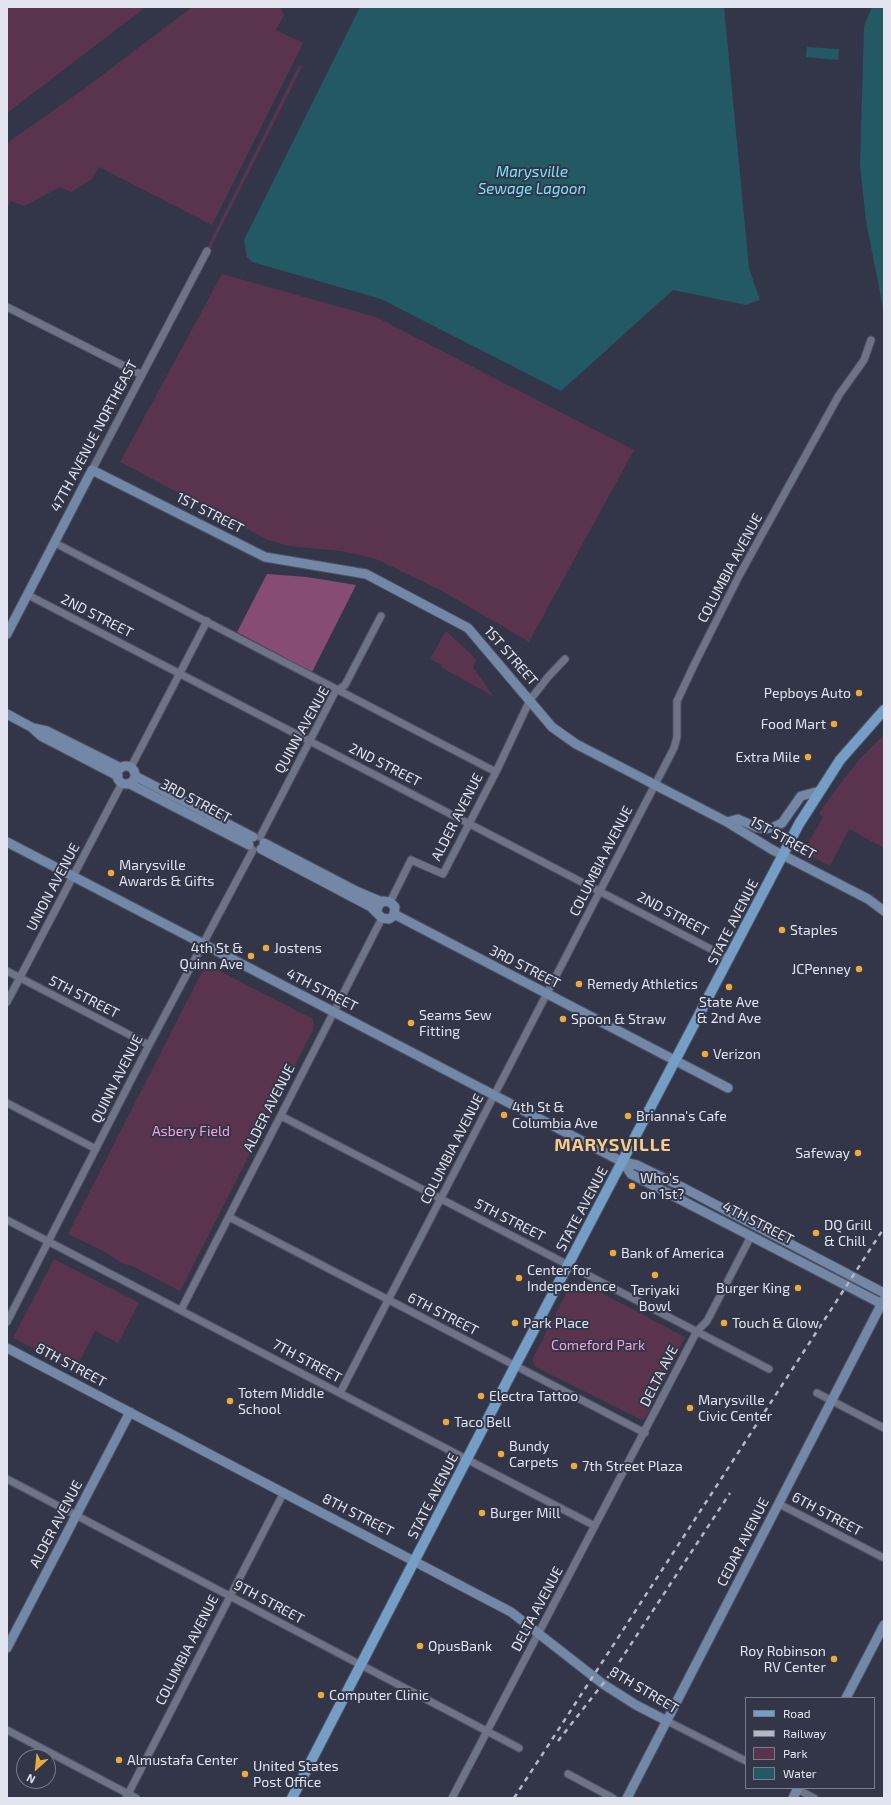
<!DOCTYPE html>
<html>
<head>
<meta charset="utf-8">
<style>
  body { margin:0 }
  #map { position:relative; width:891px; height:1805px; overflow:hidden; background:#323648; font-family:"Exo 2",sans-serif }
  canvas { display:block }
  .frame { position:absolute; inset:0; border:8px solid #e1e4ef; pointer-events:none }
  .legend { position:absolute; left:745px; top:1697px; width:130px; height:92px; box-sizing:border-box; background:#323648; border:1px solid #787c8b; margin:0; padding:5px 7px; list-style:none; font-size:12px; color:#e1e4ef }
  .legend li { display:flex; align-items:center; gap:8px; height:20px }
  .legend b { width:20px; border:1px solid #787c8b }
  .north { position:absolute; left:16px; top:1749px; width:40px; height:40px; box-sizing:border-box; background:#323648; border:1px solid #787c8b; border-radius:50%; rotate:207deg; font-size:11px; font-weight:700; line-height:16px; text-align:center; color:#e1e4ef }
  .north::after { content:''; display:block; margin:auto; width:14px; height:18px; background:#ebaa39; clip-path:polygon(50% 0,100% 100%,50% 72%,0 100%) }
</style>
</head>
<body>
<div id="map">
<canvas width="891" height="1805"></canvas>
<div class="frame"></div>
<ul class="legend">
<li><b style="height:5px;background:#749ec5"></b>Road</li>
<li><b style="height:5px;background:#b4b7c4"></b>Railway</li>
<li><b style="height:11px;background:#5a344e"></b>Park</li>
<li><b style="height:11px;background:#235962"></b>Water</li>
</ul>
<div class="north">N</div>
</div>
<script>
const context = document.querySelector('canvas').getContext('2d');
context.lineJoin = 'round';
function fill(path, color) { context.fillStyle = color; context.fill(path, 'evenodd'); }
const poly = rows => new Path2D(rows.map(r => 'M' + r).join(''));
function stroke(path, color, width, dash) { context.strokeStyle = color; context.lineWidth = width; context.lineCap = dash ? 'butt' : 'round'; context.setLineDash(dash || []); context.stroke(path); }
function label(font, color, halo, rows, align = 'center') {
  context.font = font + ' "Exo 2",sans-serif'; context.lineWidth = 4; context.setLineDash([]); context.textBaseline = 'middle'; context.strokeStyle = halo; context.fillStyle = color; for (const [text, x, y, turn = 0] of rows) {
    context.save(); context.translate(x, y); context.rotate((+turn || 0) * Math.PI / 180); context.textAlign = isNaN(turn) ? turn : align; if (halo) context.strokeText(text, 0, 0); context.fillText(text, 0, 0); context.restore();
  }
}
fill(poly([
  [7,7,146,7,7,113],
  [192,7,280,7,284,15,276,30,303,43,212,225,99,167,92,179,71,192,60,187,24,206,11,201,7,208,7,143,88,86],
  [299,65,302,67,210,249,207,248],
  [222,274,376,317,634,450,529,642,446,593,376,559,341,551,289,546,268,540,120,462],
  [446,631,471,654,476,660,473,667,493,696,442,668,442,665,430,659],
  [884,734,884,848,849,829,830,866,811,856,806,847,823,817,819,814,833,793,858,761],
  [206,964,313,1019,314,1028,180,1291,132,1266,121,1263,105,1252,68,1234],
  [54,1259,139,1303,118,1343,95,1331,75,1370,13,1338],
  [579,1281,685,1337,646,1417,642,1420,534,1366,533,1358,571,1284]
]), '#5a344e');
fill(poly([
  [267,574,307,577,356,585,312,672,237,632]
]), '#874c74');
fill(poly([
  [360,7,724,7,749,268,760,300,746,305,673,290,561,391,381,299,252,262,247,257,244,240],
  [872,7,884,7,884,313,866,221,860,165,864,26],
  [807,47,839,49,838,60,806,57]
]), '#235962');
const street = poly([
  [7,307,142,375],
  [92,470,207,251],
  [55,543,496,772],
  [28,595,730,959],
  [131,767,207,621],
  [260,837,335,692,345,685,381,616],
  [390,902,411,860,443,874,496,772,530,700,548,677,565,659],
  [7,971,149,1045],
  [7,1002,122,783],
  [7,1103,96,1149],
  [281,1116,769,1369],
  [229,1217,645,1433],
  [7,1220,595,1526],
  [181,1310,382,918],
  [7,1322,149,1045,253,850],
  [340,1393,674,748,677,737,677,701,695,663,740,574,839,395,864,360,871,340],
  [817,1393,884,1428],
  [7,1479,519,1748],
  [779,1504,884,1558],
  [667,1721,746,1761],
  [7,1730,136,1798],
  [568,1774,613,1798],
  [795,1788,814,1798],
  [126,1798,284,1492],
  [452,1798,697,1331,707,1321,751,1236]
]);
const secondary = poly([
  [7,634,92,470,265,557,366,574,468,628,552,727,576,744,727,822,771,849,868,899,884,911],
  [7,714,31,727,41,736,118,776],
  [33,728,47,731,121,768],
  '117 775a9 9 0 1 1 18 0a9 9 0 1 1-18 0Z',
  [135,776,253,837],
  [130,784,249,845],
  [727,822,738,819,756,827,766,829,774,827,782,823,801,796,820,791],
  [7,842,613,1157,623,1162,637,1165,678,1185,884,1293],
  [264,843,356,891,382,902],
  [261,849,371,907,382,918,389,919,392,917,394,914,395,907,390,902,383,901,378,906,377,912],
  [394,914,728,1088],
  [623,1162,631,1174,884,1305],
  [7,1348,511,1612,603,1684,636,1705,667,1721],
  [7,1648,130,1412],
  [846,1698,884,1625],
  [627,1798,884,1299],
  [793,1798,798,1788]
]);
const primary = poly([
  [292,1798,515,1366,799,824,840,760,884,710]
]);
stroke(street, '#4e5160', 9);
stroke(secondary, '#4e5160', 11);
stroke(primary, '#4e5160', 12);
stroke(street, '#6f7388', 7);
stroke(secondary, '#7288a6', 9);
stroke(primary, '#749ec5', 10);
stroke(poly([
  [558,1741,616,1667,730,1493],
  [514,1798,884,1228]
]), '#b4b7c4', 2.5, [5, 5]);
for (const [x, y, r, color] of [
  [859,693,4,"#ebaa39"],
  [834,724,4,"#ebaa39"],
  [808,757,4,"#ebaa39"],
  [111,873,4,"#ebaa39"],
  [782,930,4,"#ebaa39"],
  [266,948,4,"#ebaa39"],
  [251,956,4,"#ebaa39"],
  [859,969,4,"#ebaa39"],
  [579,984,4,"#ebaa39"],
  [729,987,4,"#ebaa39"],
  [563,1019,4,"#ebaa39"],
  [411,1023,4,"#ebaa39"],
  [705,1054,4,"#ebaa39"],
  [504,1115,4,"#ebaa39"],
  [628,1116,4,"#ebaa39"],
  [858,1153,4,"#ebaa39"],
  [632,1186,4,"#ebaa39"],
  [816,1233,4,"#ebaa39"],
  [613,1253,4,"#ebaa39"],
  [655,1275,4,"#ebaa39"],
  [519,1278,4,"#ebaa39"],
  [798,1288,4,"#ebaa39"],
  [515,1323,4,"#ebaa39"],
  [724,1323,4,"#ebaa39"],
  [481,1396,4,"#ebaa39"],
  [230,1401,4,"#ebaa39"],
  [690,1408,4,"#ebaa39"],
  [446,1422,4,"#ebaa39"],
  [501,1454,4,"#ebaa39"],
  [574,1466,4,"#ebaa39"],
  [482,1513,4,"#ebaa39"],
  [420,1646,4,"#ebaa39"],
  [834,1659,4,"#ebaa39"],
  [321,1695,4,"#ebaa39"],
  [119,1760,4,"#ebaa39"],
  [245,1774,4,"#ebaa39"]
]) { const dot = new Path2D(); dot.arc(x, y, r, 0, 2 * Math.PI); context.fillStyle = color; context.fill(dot); stroke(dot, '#323648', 1.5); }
label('14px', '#e1e4ef', '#323648', [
  ["47TH AVENUE NORTHEAST",94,436,-62],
  ["1ST STREET",210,513,27],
  ["COLUMBIA AVENUE",730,568,-62],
  ["2ND STREET",97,616,27],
  ["1ST STREET",511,656,49],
  ["QUINN AVENUE",302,730,-61],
  ["2ND STREET",385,765,27],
  ["3RD STREET",196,801,28],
  ["ALDER AVENUE",457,817,-63],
  ["1ST STREET",783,838,29],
  ["COLUMBIA AVENUE",601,861,-63],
  ["UNION AVENUE",53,887,-62],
  ["2ND STREET",673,914,28],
  ["STATE AVENUE",733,922,-63],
  ["3RD STREET",525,967,27],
  ["4TH STREET",322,990,27],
  ["5TH STREET",84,997,27],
  ["QUINN AVENUE",117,1079,-63],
  ["ALDER AVENUE",269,1108,-63],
  ["COLUMBIA AVENUE",452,1149,-63],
  ["STATE AVENUE",582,1209,-62],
  ["5TH STREET",510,1220,27],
  ["4TH STREET",758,1223,27],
  ["6TH STREET",443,1314,27],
  ["7TH STREET",307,1361,28],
  ["8TH STREET",71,1365,28],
  ["DELTA AVE",659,1376,-63],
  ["STATE AVENUE",433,1496,-63],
  ["6TH STREET",827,1514,28],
  ["8TH STREET",358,1515,27],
  ["ALDER AVENUE",56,1524,-62],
  ["CEDAR AVENUE",743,1542,-63],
  ["9TH STREET",269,1602,28],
  ["DELTA AVENUE",537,1609,-62],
  ["COLUMBIA AVENUE",187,1650,-63],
  ["8TH STREET",644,1690,31]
]);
label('14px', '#e1e4ef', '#323648', [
  ["Pepboys Auto",851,693,"right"],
  ["Food Mart",826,724,"right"],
  ["Extra Mile",800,757,"right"],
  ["Marysville",119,865],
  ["Awards & Gifts",119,881],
  ["Staples",790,930],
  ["4th St &",243,948,"right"],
  ["Quinn Ave",243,964,"right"],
  ["Jostens",274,948],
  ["JCPenney",851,969,"right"],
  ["Remedy Athletics",587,984],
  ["State Ave",729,1002,"center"],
  ["& 2nd Ave",729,1018,"center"],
  ["Seams Sew",419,1015],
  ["Fitting",419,1031],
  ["Spoon & Straw",571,1019],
  ["Verizon",713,1054],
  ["4th St &",512,1107],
  ["Columbia Ave",512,1123],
  ["Brianna's Cafe",636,1116],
  ["Safeway",850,1153,"right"],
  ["Who's",640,1178],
  ["on 1st?",640,1194],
  ["DQ Grill",824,1225],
  ["& Chill",824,1241],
  ["Bank of America",621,1253],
  ["Center for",527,1270],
  ["Independence",527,1286],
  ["Burger King",790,1288,"right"],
  ["Teriyaki",655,1290,"center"],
  ["Bowl",655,1306,"center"],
  ["Park Place",523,1323],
  ["Touch & Glow",732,1323],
  ["Totem Middle",238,1393],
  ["School",238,1409],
  ["Electra Tattoo",489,1396],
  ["Marysville",698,1400],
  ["Civic Center",698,1416],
  ["Taco Bell",454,1422],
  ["Bundy",509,1446],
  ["Carpets",509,1462],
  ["7th Street Plaza",582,1466],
  ["Burger Mill",490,1513],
  ["OpusBank",428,1646],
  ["Roy Robinson",826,1651,"right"],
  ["RV Center",826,1667,"right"],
  ["Computer Clinic",329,1695],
  ["Almustafa Center",127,1760],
  ["United States",253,1766],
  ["Post Office",253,1782]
], 'left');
label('14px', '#f8a1dc', '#323648', [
  ["Asbery Field",191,1131],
  ["Comeford Park",598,1345]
]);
label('italic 15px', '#7ae4f7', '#323648', [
  ["Marysville",532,172],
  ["Sewage Lagoon",532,189]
]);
context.letterSpacing = '1px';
label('bold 18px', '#f9cc87', '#323648', [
  ["MARYSVILLE",613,1145]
]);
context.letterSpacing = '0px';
</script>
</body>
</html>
